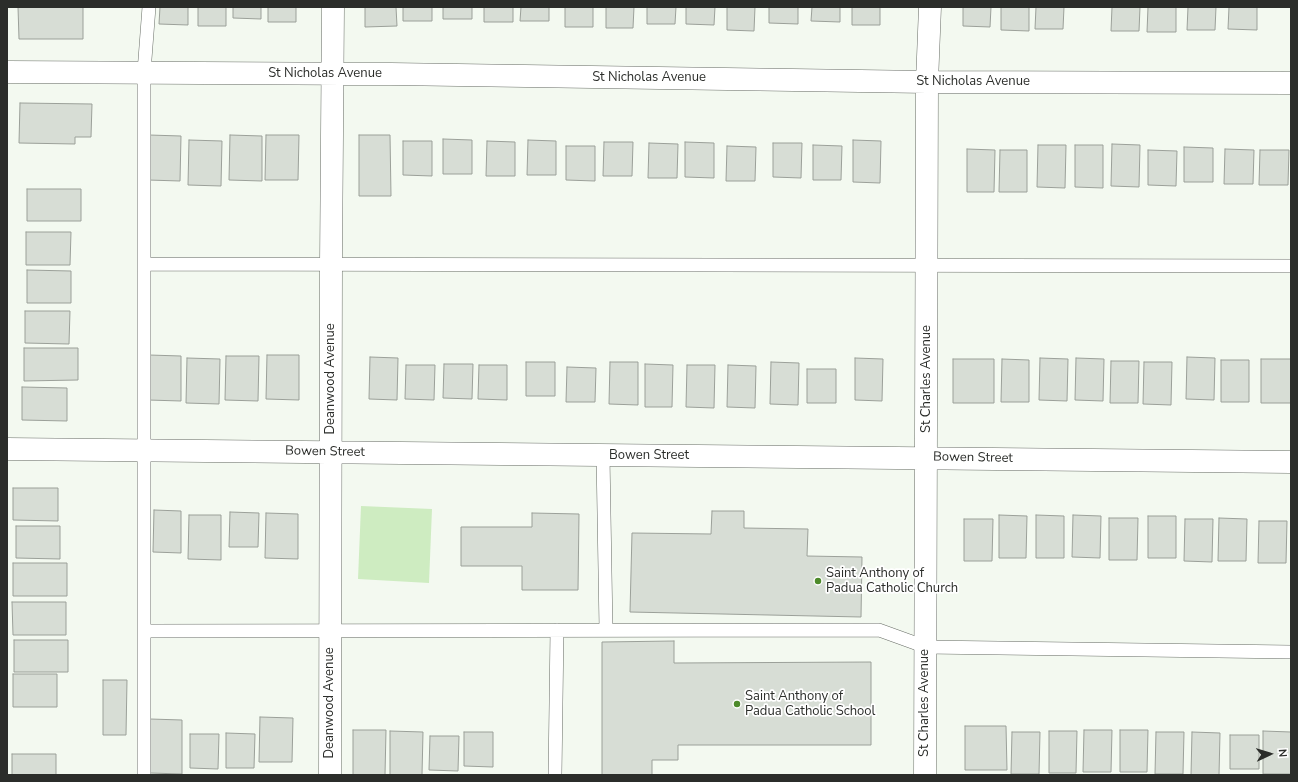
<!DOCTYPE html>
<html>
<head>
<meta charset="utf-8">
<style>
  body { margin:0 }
  #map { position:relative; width:1298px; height:782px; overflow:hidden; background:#f3f9f0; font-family:"Nunito Sans",sans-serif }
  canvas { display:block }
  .frame { position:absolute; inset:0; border:8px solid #2b2d2a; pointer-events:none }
  .north { position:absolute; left:1250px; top:734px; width:40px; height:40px; -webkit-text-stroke:3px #fff; paint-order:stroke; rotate:86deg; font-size:11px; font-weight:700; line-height:16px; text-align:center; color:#2b2d2a }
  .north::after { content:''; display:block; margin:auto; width:14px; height:18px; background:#2b2d2a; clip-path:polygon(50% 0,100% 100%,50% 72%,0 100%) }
</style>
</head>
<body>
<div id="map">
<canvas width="1298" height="782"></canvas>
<div class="frame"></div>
<div class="north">N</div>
</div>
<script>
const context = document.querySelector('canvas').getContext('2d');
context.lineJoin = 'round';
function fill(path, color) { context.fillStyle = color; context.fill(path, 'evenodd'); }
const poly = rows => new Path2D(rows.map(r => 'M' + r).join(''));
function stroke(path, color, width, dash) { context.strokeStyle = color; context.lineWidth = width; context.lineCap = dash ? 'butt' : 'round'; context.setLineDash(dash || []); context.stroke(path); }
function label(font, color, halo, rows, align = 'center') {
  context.font = font + ' "Nunito Sans",sans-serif'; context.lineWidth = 3.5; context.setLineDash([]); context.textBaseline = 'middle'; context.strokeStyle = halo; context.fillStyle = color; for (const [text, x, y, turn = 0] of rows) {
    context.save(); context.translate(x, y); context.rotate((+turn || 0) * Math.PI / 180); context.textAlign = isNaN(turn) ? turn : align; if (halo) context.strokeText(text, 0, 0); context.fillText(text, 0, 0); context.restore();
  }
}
fill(poly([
  [361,506,432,509,429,583,358,579]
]), '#ceecc1');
const building = poly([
  [18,7,83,7,83,39,19,39,18,7],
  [160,7,188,7,188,25,159,24,160,7],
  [198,7,226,7,226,26,198,26,198,7],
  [233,7,261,7,261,19,233,18,233,7],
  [268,7,296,7,296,22,268,22,268,7],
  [365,7,396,7,397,26,365,27,365,7],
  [403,7,432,7,432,21,403,21,403,7],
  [443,7,472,7,472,19,443,19,443,7],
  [484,7,513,7,513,22,484,22,484,7],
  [521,7,549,7,549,21,520,21,521,7],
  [565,7,593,7,593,27,565,27,565,7],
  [606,7,634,7,633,28,606,28,606,7],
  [647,7,676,7,675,24,647,24,647,7],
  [686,7,715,7,714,25,686,24,686,7],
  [727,7,755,7,754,31,727,30,727,7],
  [769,7,798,7,798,24,769,23,769,7],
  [812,7,840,7,840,22,811,21,812,7],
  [852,7,880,7,880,25,852,25,852,7],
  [963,7,991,7,990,27,963,26,963,7],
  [1001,7,1029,7,1029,31,1001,30,1001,7],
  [1036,7,1064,7,1063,29,1035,29,1036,7],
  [1112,7,1140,7,1139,31,1111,31,1112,7],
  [1148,7,1176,7,1176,32,1147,32,1148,7],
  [1188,7,1216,7,1215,30,1187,30,1188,7],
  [1229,7,1257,7,1257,30,1228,29,1229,7],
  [20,103,92,104,91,137,75,137,75,144,19,143,20,103],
  [149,135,181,136,180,181,148,180,149,135],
  [230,135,262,136,262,181,229,180,230,135],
  [266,135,299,135,298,180,265,180,266,135],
  [359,135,390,135,391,196,359,196,359,135],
  [443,139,472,140,472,174,443,174,443,139],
  [189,140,222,141,221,186,188,185,189,140],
  [528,140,556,141,556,175,527,175,528,140],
  [853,140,881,141,880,183,853,182,853,140],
  [403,141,432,141,432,176,403,175,403,141],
  [487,141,515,142,515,176,486,176,487,141],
  [604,142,633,142,632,176,603,176,604,142],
  [685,142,714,143,714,178,685,177,685,142],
  [649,143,678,144,677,178,648,178,649,143],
  [773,143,802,143,801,178,773,177,773,143],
  [1112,144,1140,145,1139,187,1111,186,1112,144],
  [813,145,842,146,841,180,813,180,813,145],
  [1038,145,1066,145,1065,188,1037,187,1038,145],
  [1075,145,1103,145,1103,188,1075,187,1075,145],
  [566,146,595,146,595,181,566,180,566,146],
  [727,146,756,147,755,181,726,181,727,146],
  [1184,147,1213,148,1213,182,1184,182,1184,147],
  [967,149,995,150,994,192,967,192,967,149],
  [1225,149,1254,150,1253,184,1224,184,1225,149],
  [1000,150,1027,150,1027,192,999,192,1000,150],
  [1148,150,1177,151,1176,186,1148,185,1148,150],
  [1260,150,1289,150,1288,185,1259,185,1260,150],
  [27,189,81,189,81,221,27,221,27,189],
  [26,232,71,232,70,265,26,265,26,232],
  [27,270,71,271,71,303,27,303,27,270],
  [25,311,70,311,69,344,25,343,25,311],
  [24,348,78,348,78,380,24,381,24,348],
  [149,355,181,356,181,401,148,400,149,355],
  [267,355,299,355,299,400,266,399,267,355],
  [226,356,259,356,258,401,225,400,226,356],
  [370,357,398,358,397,400,369,399,370,357],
  [1187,357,1215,358,1214,400,1186,399,1187,357],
  [187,358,220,359,219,404,186,403,187,358],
  [855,358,883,359,882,401,855,400,855,358],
  [1040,358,1068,359,1067,401,1039,400,1040,358],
  [1076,358,1104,359,1103,401,1075,400,1076,358],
  [953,359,994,359,994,403,953,403,953,359],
  [1002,359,1029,360,1029,402,1001,402,1002,359],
  [1261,359,1291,359,1291,403,1261,403,1261,359],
  [1221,360,1249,360,1249,402,1221,402,1221,360],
  [1111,361,1139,361,1138,403,1110,403,1111,361],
  [526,362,555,362,555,396,526,396,526,362],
  [610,362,638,362,638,405,609,404,610,362],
  [771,362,799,363,798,405,770,404,771,362],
  [1144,362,1172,362,1171,405,1143,404,1144,362],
  [444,364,473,364,472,399,443,398,444,364],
  [645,364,673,365,672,407,645,407,645,364],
  [406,365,435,365,434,400,405,399,406,365],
  [479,365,507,365,507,400,478,399,479,365],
  [687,365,715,365,714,408,686,407,687,365],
  [728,365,756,366,755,408,727,407,728,365],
  [567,367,596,368,595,402,566,402,567,367],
  [807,369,836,369,836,403,807,403,807,369],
  [22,387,67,388,67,421,22,420,22,387],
  [13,488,58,488,58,521,13,520,13,488],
  [154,510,181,511,181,553,153,552,154,510],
  [712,511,744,511,744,528,808,529,807,556,862,557,861,617,630,612,632,533,711,534,712,511],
  [230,512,259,513,258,547,229,547,230,512],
  [266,513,298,514,298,559,265,558,266,513],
  [532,513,579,514,578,590,522,590,522,566,461,566,461,527,532,527,532,513],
  [189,515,221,515,221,560,188,559,189,515],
  [999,515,1027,516,1026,558,999,558,999,515],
  [1036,515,1064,516,1064,558,1036,558,1036,515],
  [1073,515,1101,516,1100,558,1072,557,1073,515],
  [1148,516,1176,516,1176,558,1148,558,1148,516],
  [1109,518,1138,518,1137,560,1109,560,1109,518],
  [1219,518,1247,519,1246,561,1218,561,1219,518],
  [964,519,993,519,992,561,964,561,964,519],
  [1185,519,1213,519,1212,562,1184,561,1185,519],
  [1259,521,1287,521,1286,563,1258,563,1259,521],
  [16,526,60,526,60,559,16,558,16,526],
  [13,563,67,563,67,596,13,596,13,563],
  [12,602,66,602,66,635,13,635,12,602],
  [14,640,68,640,68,672,14,672,14,640],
  [674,641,674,663,871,662,871,745,678,745,678,760,652,760,652,775,602,775,602,642,674,641],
  [13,674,57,674,57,707,13,707,13,674],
  [103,680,127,680,126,735,103,735,103,680],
  [260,717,293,718,292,762,259,762,260,717],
  [150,719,182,720,182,774,150,773,150,719],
  [965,726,1006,726,1007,770,965,770,965,726],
  [353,730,386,730,385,775,353,775,353,730],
  [1084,730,1112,730,1111,772,1083,772,1084,730],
  [1120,730,1148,730,1147,772,1120,772,1120,730],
  [390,731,423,732,422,775,390,775,390,731],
  [1049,731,1077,731,1076,773,1049,773,1049,731],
  [1263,731,1291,732,1291,774,1263,774,1263,731],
  [464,732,493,732,493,767,464,766,464,732],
  [1012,732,1040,732,1039,774,1011,774,1012,732],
  [1156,732,1184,732,1183,774,1155,774,1156,732],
  [1192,732,1220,733,1219,775,1191,775,1192,732],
  [226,733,255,734,254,768,226,768,226,733],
  [190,734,219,734,218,769,190,768,190,734],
  [1230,735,1259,735,1259,769,1230,769,1230,735],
  [430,736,459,736,458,771,429,770,430,736],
  [12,754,56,754,56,775,12,775,12,754]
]);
fill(building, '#d7ddd5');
stroke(building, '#9ba099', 1);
const service = poly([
  [144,264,1291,266],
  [603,456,606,629],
  [144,631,879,630,926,647,1291,652],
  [144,775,144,72,149,7],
  [555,775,557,630]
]);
const minor = poly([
  [7,72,391,74,927,82,1291,83],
  [7,449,1291,462],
  [330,775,331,264,333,7],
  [925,775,927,82,930,7]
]);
stroke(service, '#686d66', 14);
stroke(minor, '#686d66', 23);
stroke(service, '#fff', 13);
stroke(minor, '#fff', 22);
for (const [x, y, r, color] of [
  [818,581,4,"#4d8a2a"],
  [737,704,4,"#4d8a2a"]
]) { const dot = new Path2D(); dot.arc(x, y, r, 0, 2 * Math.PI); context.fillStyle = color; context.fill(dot); stroke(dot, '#fff', 1.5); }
label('13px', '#2b2d2a', '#fff', [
  ["St Nicholas Avenue",325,74],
  ["St Nicholas Avenue",649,78],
  ["St Nicholas Avenue",973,82],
  ["Deanwood Avenue",331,379,-90],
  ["St Charles Avenue",927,379,-90],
  ["Bowen Street",325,452,1],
  ["Bowen Street",649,456],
  ["Bowen Street",973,458,1],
  ["Deanwood Avenue",330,703,-90],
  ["St Charles Avenue",925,703,-90]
]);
label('13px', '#2b2d2a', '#fff', [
  ["Saint Anthony of",826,574],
  ["Padua Catholic Church",826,589],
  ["Saint Anthony of",745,697],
  ["Padua Catholic School",745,712]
], 'left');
</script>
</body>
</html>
